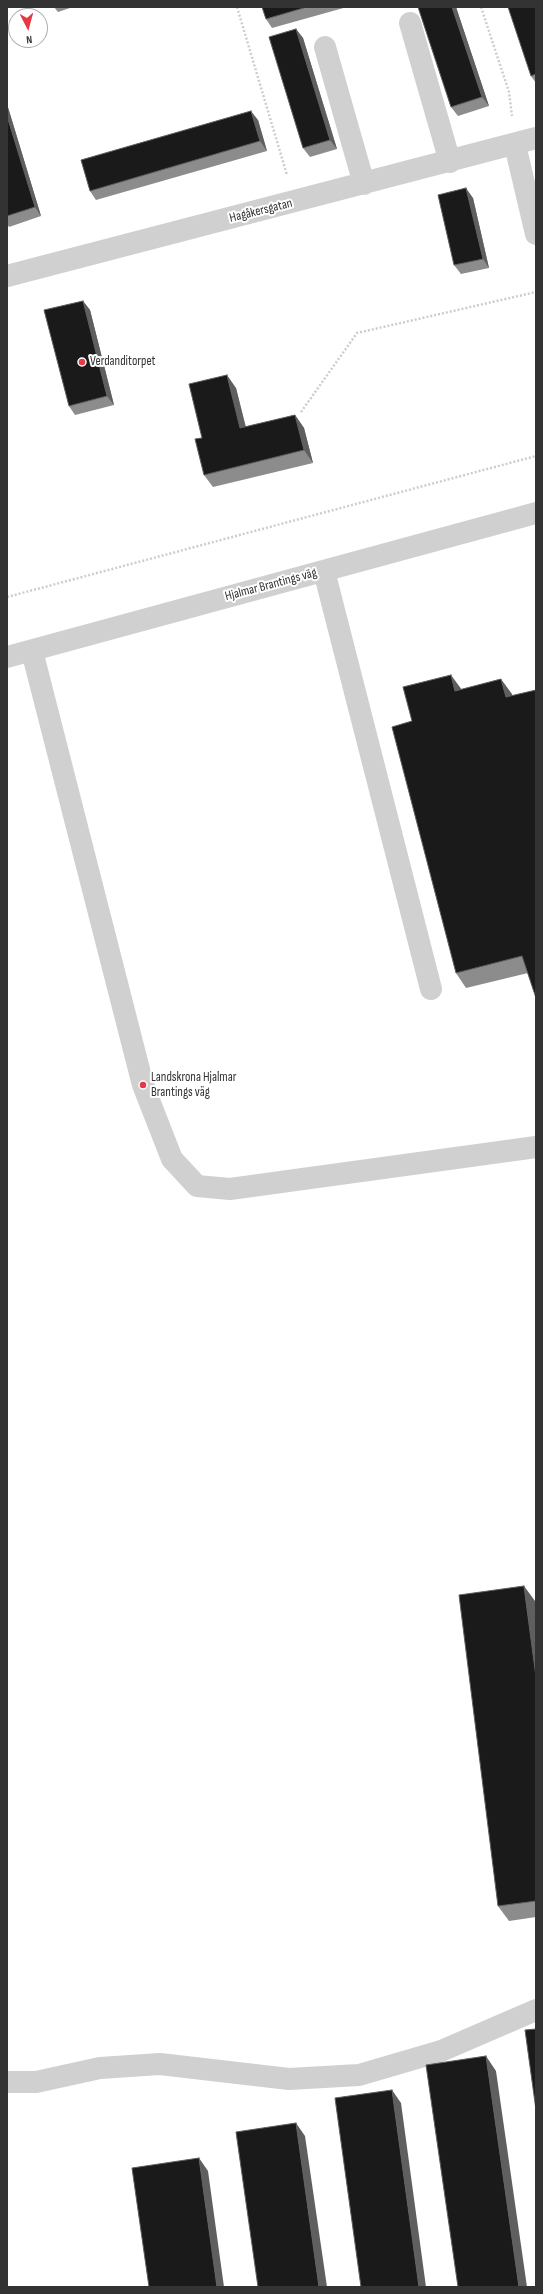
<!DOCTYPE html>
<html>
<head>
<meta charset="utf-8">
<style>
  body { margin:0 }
  #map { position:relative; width:543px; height:2294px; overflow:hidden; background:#fff; font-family:"Sofia Sans Condensed",sans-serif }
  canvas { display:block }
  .frame { position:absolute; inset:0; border:8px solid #333; pointer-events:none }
  .north { position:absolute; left:8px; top:8px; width:40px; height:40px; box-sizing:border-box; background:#fff; border:1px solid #adadad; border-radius:50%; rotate:174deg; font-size:11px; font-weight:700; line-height:16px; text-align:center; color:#333 }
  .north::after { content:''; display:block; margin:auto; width:14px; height:18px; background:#e63946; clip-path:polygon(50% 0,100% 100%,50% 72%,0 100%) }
</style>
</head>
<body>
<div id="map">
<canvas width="543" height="2294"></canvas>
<div class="frame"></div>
<div class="north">N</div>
</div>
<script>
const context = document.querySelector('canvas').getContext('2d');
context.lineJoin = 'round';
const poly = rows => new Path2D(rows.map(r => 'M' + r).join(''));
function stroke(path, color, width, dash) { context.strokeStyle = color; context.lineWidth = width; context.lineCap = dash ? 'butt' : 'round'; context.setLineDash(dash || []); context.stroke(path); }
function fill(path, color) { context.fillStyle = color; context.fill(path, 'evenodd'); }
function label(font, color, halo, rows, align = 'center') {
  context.font = font + ' "Sofia Sans Condensed",sans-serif'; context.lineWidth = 4; context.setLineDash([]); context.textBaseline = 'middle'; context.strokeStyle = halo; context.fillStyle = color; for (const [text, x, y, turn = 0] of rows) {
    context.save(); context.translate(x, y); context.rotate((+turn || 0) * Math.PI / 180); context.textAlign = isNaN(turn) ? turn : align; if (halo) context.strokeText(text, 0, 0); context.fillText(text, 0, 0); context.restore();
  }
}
stroke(poly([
  [237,7,287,175],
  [481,7,509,92,512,116],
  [301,412,357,333,536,292],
  [7,597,536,456]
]), '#cdcdcd', 2.5, [2, 2]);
stroke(poly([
  [410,23,450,162],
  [325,47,364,184],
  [515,145,536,234],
  [7,276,536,138],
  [324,571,431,989],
  [32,651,143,1085,172,1159,197,1186,230,1189,536,1147],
  [7,657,536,513],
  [7,2082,36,2082,100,2068,160,2064,289,2079,359,2075,441,2051,536,2010]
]), '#d0d0d0', 22);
fill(poly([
  [54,7,73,7,58,12],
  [262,7,347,7,272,28,266,19],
  [418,7,456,7,489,106,458,116,451,107],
  [536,7,536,83,531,76],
  [296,29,303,38,337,149,310,157,303,148],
  [7,104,41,216,9,227,7,224],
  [258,120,267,151,96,200,90,191],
  [473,198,489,268,461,274,454,265],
  [83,301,90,310,114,405,75,415,69,406],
  [236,388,246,427,295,415,304,428,313,463,213,487,204,475,202,438],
  [461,689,512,694,528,973,466,988,456,973,412,721],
  [535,1601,536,1609,536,1917,509,1921,498,1906]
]), '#8c8c8c');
fill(poly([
  [452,7,456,7,489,106,482,97],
  [296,29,303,38,337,149,330,140],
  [7,104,41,216,35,207,7,116],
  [251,111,258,120,267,151,260,141],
  [466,188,473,198,489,268,483,259],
  [83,301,90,310,114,405,107,396],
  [227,375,236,388,249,441,240,428],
  [295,415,304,428,313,463,304,450],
  [451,675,462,690,455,691],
  [501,679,512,694,517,712,506,697],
  [524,1586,535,1601,536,1609,536,1677],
  [486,2056,496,2071,527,2287,519,2287],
  [392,2090,401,2103,426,2287,419,2287],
  [296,2123,305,2136,327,2287,319,2287],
  [199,2158,208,2171,224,2287,217,2287]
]), '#5f5f5f');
const building = poly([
  [262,7,307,7,266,19,262,7],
  [418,7,452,7,482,97,451,107,418,7],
  [508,7,536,7,536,74,531,76,508,7],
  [296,29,330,140,303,148,269,37,296,29],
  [251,111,260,141,90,191,81,160,251,111],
  [7,116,35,207,7,216,7,116],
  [466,188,483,259,454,265,438,195,466,188],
  [83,301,107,396,69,406,44,310,83,301],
  [227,375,240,428,295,415,304,450,204,475,195,439,202,438,189,384,227,375],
  [451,675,455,691,501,679,506,697,536,690,536,998,522,956,456,973,392,727,412,721,403,687,451,675],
  [524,1586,536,1677,536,1901,498,1906,459,1595,524,1586],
  [536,2029,536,2110,525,2030,536,2029],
  [486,2056,519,2287,458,2287,426,2065,486,2056],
  [392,2090,419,2287,361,2287,335,2098,392,2090],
  [296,2123,319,2287,258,2287,236,2132,296,2123],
  [199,2158,217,2287,149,2287,132,2168,199,2158]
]);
fill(building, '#1a1a1a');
stroke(building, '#5f5f5f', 1);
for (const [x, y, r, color] of [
  [82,362,4,"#e63946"],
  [143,1085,4,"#e63946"]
]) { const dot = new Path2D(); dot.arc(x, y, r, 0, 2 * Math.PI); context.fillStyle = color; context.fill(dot); stroke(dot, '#fff', 1.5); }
label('13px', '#333', '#fff', [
  ["Hagåkersgatan",261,211,-14],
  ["Hjalmar Brantings väg",271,585,-15]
]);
label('13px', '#333', '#fff', [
  ["Verdanditorpet",90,362],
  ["Landskrona Hjalmar",151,1078],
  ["Brantings väg",151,1093]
], 'left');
</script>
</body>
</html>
